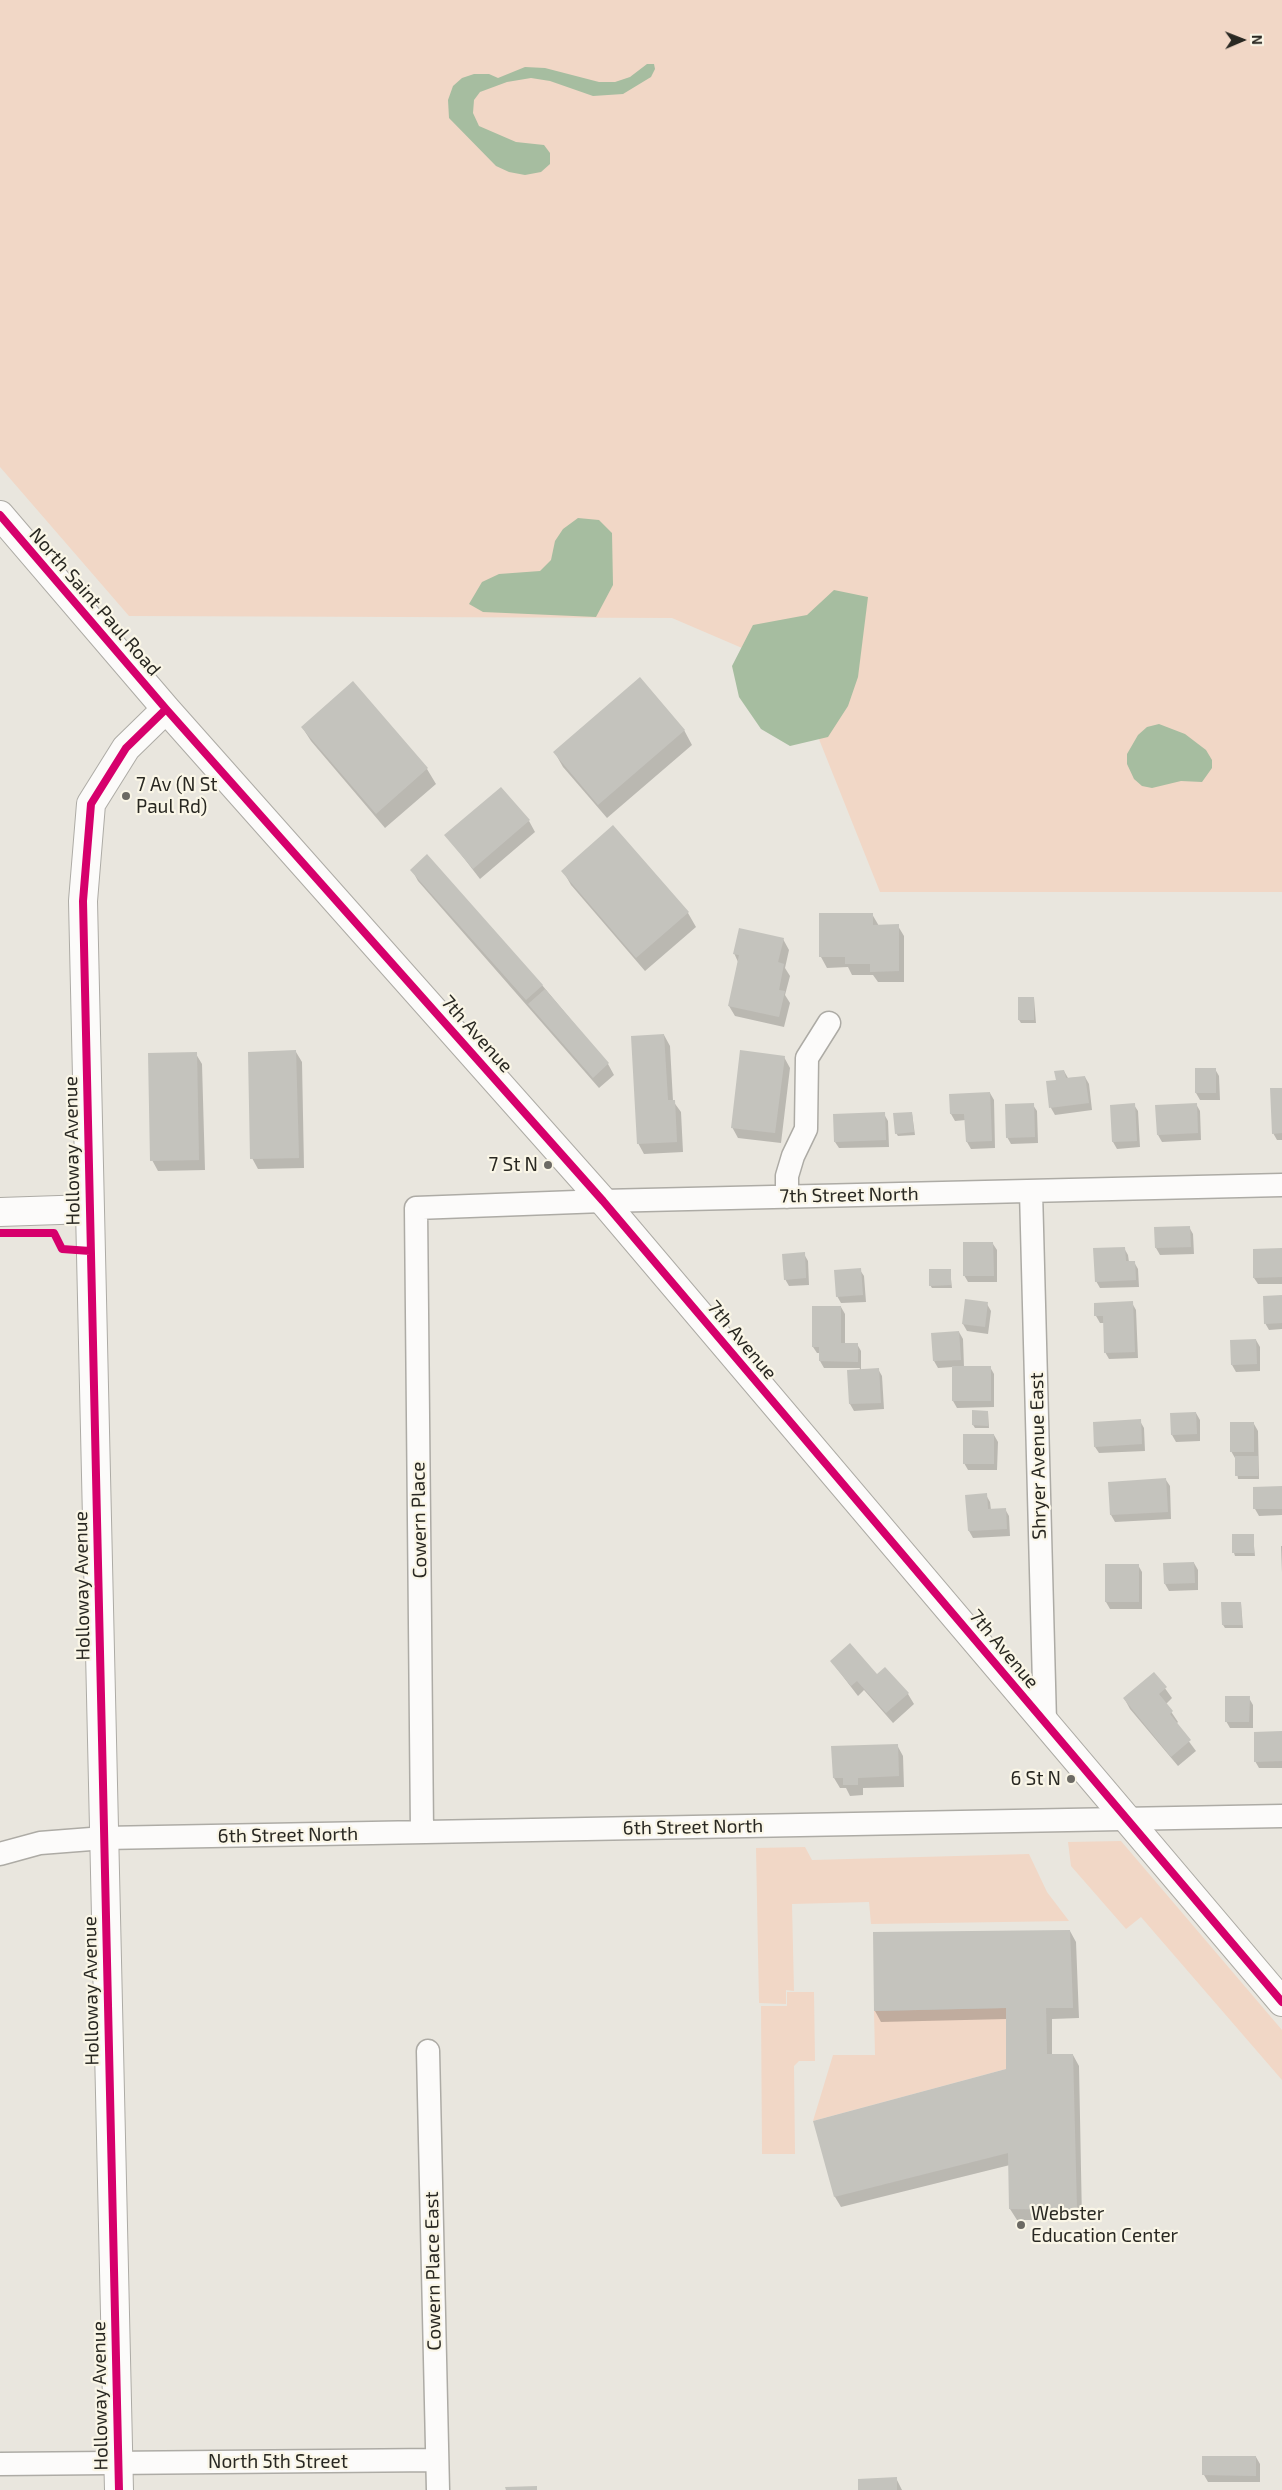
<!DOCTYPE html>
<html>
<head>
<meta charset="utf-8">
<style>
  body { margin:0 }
  #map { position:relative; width:1282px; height:2490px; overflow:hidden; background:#e9e6de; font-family:"Exo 2",sans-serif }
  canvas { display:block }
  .north { position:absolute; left:1217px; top:15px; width:50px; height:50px; -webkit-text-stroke:4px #faf6e7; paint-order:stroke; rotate:89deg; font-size:14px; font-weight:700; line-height:20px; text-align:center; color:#292822 }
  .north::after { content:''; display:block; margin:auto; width:18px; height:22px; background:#292822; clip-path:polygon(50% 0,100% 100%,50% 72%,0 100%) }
</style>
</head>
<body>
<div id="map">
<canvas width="1282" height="2490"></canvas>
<div class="north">N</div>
</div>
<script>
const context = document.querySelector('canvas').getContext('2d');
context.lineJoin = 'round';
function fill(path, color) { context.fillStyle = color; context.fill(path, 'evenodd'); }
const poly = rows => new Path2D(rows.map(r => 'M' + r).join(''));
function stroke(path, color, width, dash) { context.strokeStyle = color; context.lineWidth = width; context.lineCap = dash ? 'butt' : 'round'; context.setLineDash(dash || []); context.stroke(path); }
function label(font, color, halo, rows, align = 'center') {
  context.font = font + ' "Exo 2",sans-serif'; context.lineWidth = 4.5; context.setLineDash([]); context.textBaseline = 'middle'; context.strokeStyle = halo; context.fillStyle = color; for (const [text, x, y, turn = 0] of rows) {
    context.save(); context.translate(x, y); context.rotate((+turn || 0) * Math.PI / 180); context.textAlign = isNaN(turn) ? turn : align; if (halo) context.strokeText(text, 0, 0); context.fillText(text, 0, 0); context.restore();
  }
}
fill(poly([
  [0,0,1282,0,1282,892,880,892,791,669,672,618,129,616,0,467],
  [1121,1841,1282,2030,1282,2080,1141,1917,1126,1929,1071,1866,1068,1842],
  [805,1847,812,1860,1029,1854,1047,1892,1069,1921,871,1924,869,1902,792,1904,794,1991,786,1990,786,2004,759,2003,756,1848],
  [787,1992,814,1992,815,2061,799,2061,794,2066,795,2154,762,2154,761,2006,787,2006],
  [1006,2008,1006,2069,813,2121,833,2055,875,2055,874,2011]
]), '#f1d7c6');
fill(poly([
  [647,64,654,64,655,69,651,77,623,94,593,96,550,81,531,78,507,82,480,92,474,100,473,113,479,126,516,142,544,145,550,153,550,164,541,172,525,175,509,172,496,166,449,118,448,100,453,86,462,78,474,74,489,74,498,78,525,67,545,68,599,82,615,82,630,77],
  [578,518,599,520,612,533,613,585,596,617,483,612,469,604,482,582,499,574,540,571,551,560,555,541,563,529],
  [834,590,868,597,858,677,848,706,828,737,790,746,761,729,739,697,732,666,753,625,807,615],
  [1159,724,1185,734,1206,750,1212,760,1212,768,1202,782,1181,781,1152,788,1142,786,1134,779,1127,764,1127,754,1138,735,1147,727]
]), '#a6bda0');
fill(poly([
  [353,683,427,769,436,784,385,828,311,741,302,727],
  [684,730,692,745,607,818,563,767,555,753],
  [529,821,535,832,480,879,446,835],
  [613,827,688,913,696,927,645,971,571,885,563,871],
  [412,870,542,985,608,1064,614,1075,599,1088,418,881],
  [872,914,879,926,898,926,904,936,904,982,878,982,873,975,852,975,848,967,827,968,821,957],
  [783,939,789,950,785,968,790,976,785,995,790,1003,784,1027,735,1016,729,1006,738,962,734,953],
  [1034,998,1036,1023,1021,1023,1019,1020],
  [664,1035,670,1046,673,1101,681,1112,683,1152,644,1154,638,1143],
  [296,1052,302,1062,304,1168,258,1169,252,1158],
  [196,1054,202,1064,205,1170,158,1171,152,1160],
  [784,1057,790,1068,781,1143,738,1138,732,1127],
  [1215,1069,1219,1076,1220,1100,1200,1100,1196,1093],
  [1064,1071,1068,1078,1085,1077,1089,1084,1092,1110,1055,1115,1051,1108,1047,1082,1057,1081],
  [1282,1089,1282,1140,1277,1140,1273,1133],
  [990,1093,994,1100,995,1148,971,1149,967,1142,966,1120,955,1121,951,1114],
  [1196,1104,1200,1111,1201,1140,1162,1142,1158,1135],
  [1033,1105,1037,1111,1038,1143,1011,1144,1007,1137],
  [1134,1105,1138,1111,1140,1147,1117,1149,1113,1142],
  [912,1113,915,1135,898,1136,896,1133],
  [884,1114,888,1121,889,1147,839,1148,835,1142],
  [1189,1227,1193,1234,1194,1254,1160,1255,1156,1248,1155,1228],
  [993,1244,997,1250,997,1282,968,1282,964,1275],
  [1124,1248,1128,1255,1129,1262,1134,1262,1138,1269,1139,1287,1100,1288,1096,1281],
  [1282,1250,1282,1284,1258,1284,1254,1278],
  [804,1254,808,1261,809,1285,789,1286,785,1279],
  [860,1270,864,1276,866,1302,841,1303,837,1296],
  [950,1270,952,1288,932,1288,930,1285],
  [1282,1296,1282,1329,1269,1330,1265,1323],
  [1132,1303,1136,1310,1138,1358,1109,1359,1105,1352,1104,1323,1100,1323,1096,1316],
  [987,1304,991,1311,988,1334,967,1331,963,1324],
  [841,1307,845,1314,845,1344,857,1344,861,1351,861,1370,878,1369,882,1376,884,1409,854,1411,850,1404,860,1368,824,1368,820,1361,820,1353,817,1353,813,1347],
  [959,1332,963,1339,964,1367,990,1367,994,1374,994,1407,957,1408,953,1401,953,1367,938,1368,934,1361],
  [1256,1340,1260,1347,1260,1371,1236,1372,1232,1365],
  [988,1412,989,1428,975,1428,973,1425],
  [1196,1413,1200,1420,1200,1441,1176,1442,1172,1435],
  [1140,1421,1144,1428,1145,1451,1099,1453,1095,1447],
  [1254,1424,1258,1431,1259,1479,1238,1479,1235,1458,1231,1451],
  [994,1435,998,1442,997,1470,968,1470,964,1463],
  [1166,1480,1170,1486,1171,1519,1115,1522,1111,1515,1110,1483],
  [1282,1487,1282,1515,1259,1516,1255,1509,1254,1488],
  [986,1495,990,1502,991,1510,1005,1509,1009,1516,1010,1536,973,1538,969,1531,967,1496],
  [1253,1536,1255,1556,1235,1556,1234,1553],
  [1281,1546,1282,1546,1282,1573],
  [1194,1563,1198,1570,1198,1590,1169,1591,1165,1584],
  [1138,1565,1142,1572,1142,1609,1110,1609,1106,1602],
  [1241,1603,1243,1628,1225,1628,1223,1625],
  [831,1661,908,1694,914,1704,893,1723,864,1690,858,1696],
  [1154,1673,1172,1698,1166,1704,1178,1722,1176,1724,1196,1751,1178,1766,1130,1709,1124,1698],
  [1249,1698,1253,1705,1253,1728,1230,1728,1226,1721],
  [1282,1733,1282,1768,1259,1768,1255,1761],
  [897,1745,903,1756,904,1787,863,1788,863,1795,850,1796,846,1788,840,1788,834,1778],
  [1070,1931,1076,1942,1079,2018,1052,2019,1052,2055,1073,2055,1079,2066,1082,2220,1017,2220,1010,2209,1010,2165,841,2207,835,2197,814,2122,1007,2070,1007,2019,881,2022,875,2011,874,1934],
  [1204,2457,1256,2457,1260,2464,1260,2482,1208,2482,1204,2475],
  [896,2478,902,2490,860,2490]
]), '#0003');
fill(poly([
  [640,677,685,730,598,805,553,752],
  [353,681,428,768,376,814,301,727],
  [501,787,530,820,473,869,444,835],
  [613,825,689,912,636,958,561,871],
  [427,854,543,985,526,1000,410,870],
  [819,913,873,913,873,925,899,924,899,971,870,972,870,964,845,964,845,957,819,957],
  [739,928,784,938,778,962,784,964,779,990,785,991,779,1017,728,1006,739,955,733,954],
  [545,989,609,1063,593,1078,528,1004],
  [1018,997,1034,997,1034,1020,1018,1020],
  [664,1034,668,1100,675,1100,677,1142,637,1144,631,1036],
  [296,1050,299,1158,250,1159,248,1052],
  [740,1050,785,1056,775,1133,731,1128],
  [197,1052,199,1160,150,1161,148,1053],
  [1195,1068,1216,1068,1216,1093,1195,1093],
  [1064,1070,1066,1078,1085,1076,1089,1103,1049,1108,1046,1081,1056,1080,1054,1071],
  [1270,1088,1282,1088,1282,1133,1272,1134],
  [990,1092,992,1141,966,1142,964,1114,950,1114,949,1094],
  [1034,1103,1035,1137,1006,1138,1005,1104],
  [1135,1103,1137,1141,1112,1142,1110,1105],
  [1197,1103,1198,1133,1157,1135,1155,1105],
  [885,1112,886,1140,834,1142,833,1114],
  [912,1112,914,1132,895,1134,893,1113],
  [1190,1226,1191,1247,1155,1248,1154,1227],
  [963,1242,993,1242,994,1276,963,1276],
  [1125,1247,1126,1261,1135,1261,1136,1280,1095,1282,1093,1248],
  [1282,1248,1282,1277,1253,1278,1253,1249],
  [805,1252,806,1278,784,1280,782,1254],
  [861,1268,863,1295,836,1297,834,1270],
  [929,1269,951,1269,951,1285,929,1286],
  [1282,1295,1282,1323,1264,1324,1263,1296],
  [965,1299,988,1302,985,1327,962,1324],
  [1133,1301,1135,1352,1104,1353,1103,1316,1094,1316,1094,1303],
  [812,1306,841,1306,841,1343,858,1343,858,1362,819,1361,819,1347,812,1347],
  [959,1331,961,1360,933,1361,931,1333],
  [1256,1339,1257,1364,1231,1365,1230,1340],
  [952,1366,991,1366,991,1401,952,1401],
  [879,1368,881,1403,849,1404,847,1370],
  [972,1410,988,1411,988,1426,972,1425],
  [1196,1412,1197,1434,1171,1435,1170,1413],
  [1141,1419,1142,1444,1094,1447,1093,1422],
  [1230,1422,1254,1422,1254,1452,1230,1452],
  [963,1434,994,1434,994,1464,963,1464],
  [1235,1456,1258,1456,1258,1476,1235,1476],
  [1166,1478,1168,1512,1110,1515,1108,1482],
  [1282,1486,1282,1509,1253,1509,1253,1487],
  [987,1493,988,1509,1006,1508,1007,1529,968,1531,965,1495],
  [1232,1534,1254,1534,1254,1553,1232,1553],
  [1194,1562,1195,1583,1164,1584,1163,1563],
  [1105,1564,1139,1564,1139,1602,1105,1602],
  [1221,1602,1241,1602,1242,1625,1222,1625],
  [850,1643,877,1674,885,1667,909,1693,886,1713,857,1681,851,1686,830,1661],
  [1154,1672,1167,1687,1159,1694,1173,1711,1170,1714,1191,1740,1171,1757,1123,1698],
  [1225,1696,1250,1696,1249,1722,1225,1722],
  [1282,1731,1282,1761,1254,1762,1254,1732],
  [898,1744,899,1776,858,1778,858,1785,843,1785,843,1778,833,1778,831,1746],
  [1070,1930,1073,2008,1046,2008,1047,2054,1073,2054,1077,2210,1009,2209,1008,2153,834,2197,813,2121,1006,2069,1006,2008,874,2011,873,1932],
  [1202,2456,1256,2456,1256,2476,1202,2475],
  [897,2477,897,2490,858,2490,858,2479],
  [537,2486,537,2490,506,2490,505,2487]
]), '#c4c3bd');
const street = poly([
  [1031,1191,1045,1722],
  [787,1197,787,1176,793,1156,806,1129,807,1058,829,1023],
  [422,1832,416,1208,603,1201,1282,1185],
  [0,1854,40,1843,104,1838,1282,1816],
  [428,2051,438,2490],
  [0,2464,437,2460]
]);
const secondary = poly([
  [0,515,166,709,603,1201,1282,2002],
  [0,1212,89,1209],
  [119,2490,83,901,91,804,126,748,166,709]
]);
stroke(street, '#adaba5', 25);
stroke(secondary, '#adaba5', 30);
stroke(street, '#fcfbfa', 22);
stroke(secondary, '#fcfbfa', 28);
stroke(poly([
  [0,515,166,709,603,1201,1282,2002],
  [0,1233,54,1233,62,1249,90,1251],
  [119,2490,83,901,91,804,126,748,166,709]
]), '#d6006c', 8);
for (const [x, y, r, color] of [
  [126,796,5,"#6c6a64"],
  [548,1165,5,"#6c6a64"],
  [1071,1779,5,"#6c6a64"],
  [1021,2225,5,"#6c6a64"]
]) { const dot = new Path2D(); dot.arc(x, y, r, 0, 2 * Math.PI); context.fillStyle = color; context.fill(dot); stroke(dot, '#faf6e7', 2); }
label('19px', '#292822', '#faf6e7', [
  ["North Saint Paul Road",95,602,49],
  ["7th Avenue",477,1034,48],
  ["Holloway Avenue",72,1151,-91],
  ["7th Street North",849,1195,-1],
  ["7th Avenue",742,1340,50],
  ["Shryer Avenue East",1038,1456,-91],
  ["Cowern Place",419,1520,-91],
  ["Holloway Avenue",82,1586,-91],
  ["7th Avenue",1004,1649,50],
  ["6th Street North",693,1827,-1],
  ["6th Street North",288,1835,-1],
  ["Holloway Avenue",91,1991,-91],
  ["Cowern Place East",433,2271,-91],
  ["Holloway Avenue",100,2396,-91],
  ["North 5th Street",278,2462]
]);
label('19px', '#292822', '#faf6e7', [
  ["7 Av (N St",136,785],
  ["Paul Rd)",136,807],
  ["7 St N",538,1165,"right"],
  ["6 St N",1061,1779,"right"],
  ["Webster",1031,2214],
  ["Education Center",1031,2236]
], 'left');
</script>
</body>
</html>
